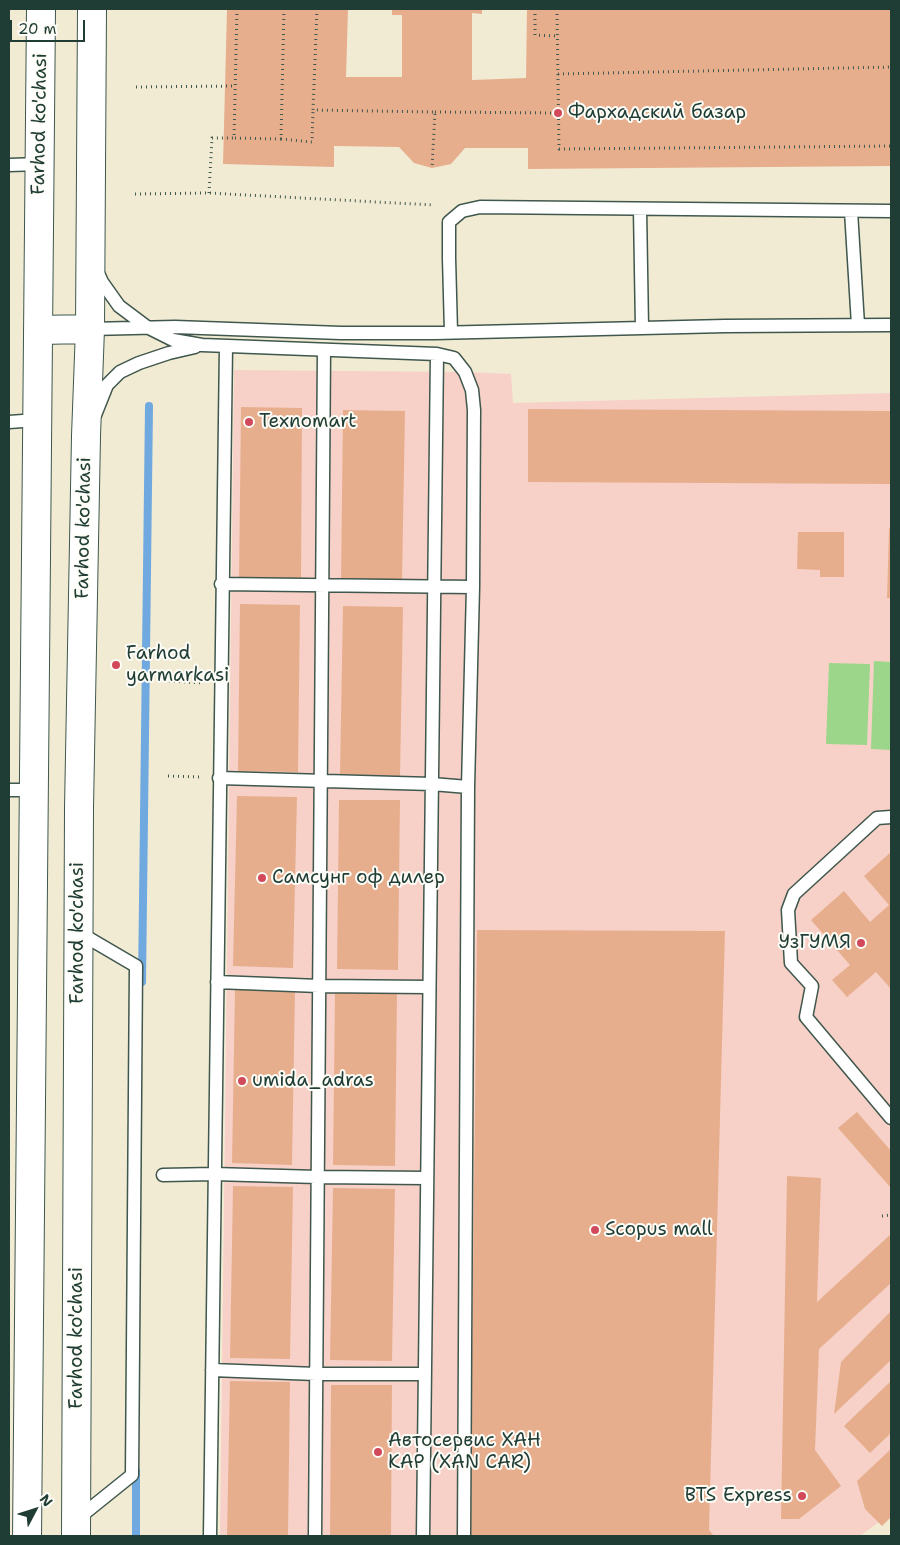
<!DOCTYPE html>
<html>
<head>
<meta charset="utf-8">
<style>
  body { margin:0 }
  #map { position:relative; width:900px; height:1545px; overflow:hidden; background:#f2ebd4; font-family:"Shantell Sans",sans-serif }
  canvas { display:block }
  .frame { position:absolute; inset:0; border:10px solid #1f3d34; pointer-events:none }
  .north { position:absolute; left:10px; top:1485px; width:50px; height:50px; -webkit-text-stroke:4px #fdfcf7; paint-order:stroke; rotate:50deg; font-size:14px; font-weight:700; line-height:20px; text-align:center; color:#1f3d34 }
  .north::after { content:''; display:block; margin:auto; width:18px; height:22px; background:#1f3d34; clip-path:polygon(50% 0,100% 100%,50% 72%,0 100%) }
  .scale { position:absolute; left:10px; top:20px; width:75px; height:22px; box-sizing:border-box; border:2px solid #1f3d34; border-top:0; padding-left:6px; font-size:15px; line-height:18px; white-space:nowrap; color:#1f3d34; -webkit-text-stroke:4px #fdfcf7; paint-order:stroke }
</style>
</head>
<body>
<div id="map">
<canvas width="900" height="1545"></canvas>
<div class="frame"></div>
<div class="north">N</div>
<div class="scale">20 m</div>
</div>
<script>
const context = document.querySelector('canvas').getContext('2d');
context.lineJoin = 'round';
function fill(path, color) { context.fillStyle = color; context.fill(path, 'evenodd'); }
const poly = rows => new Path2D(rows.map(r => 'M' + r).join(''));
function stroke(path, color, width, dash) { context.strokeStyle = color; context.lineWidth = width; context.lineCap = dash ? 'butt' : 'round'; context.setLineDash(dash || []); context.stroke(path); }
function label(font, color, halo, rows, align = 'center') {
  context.font = font + ' "Shantell Sans",sans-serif'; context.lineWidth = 4; context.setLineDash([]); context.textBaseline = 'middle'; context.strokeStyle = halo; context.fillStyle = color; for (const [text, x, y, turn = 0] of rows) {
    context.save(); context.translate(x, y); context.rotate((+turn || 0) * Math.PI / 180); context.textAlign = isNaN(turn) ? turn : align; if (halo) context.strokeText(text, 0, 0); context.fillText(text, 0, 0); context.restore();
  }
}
fill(poly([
  [234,370,465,372,511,374,513,403,891,393,891,1513,860,1536,220,1536]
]), '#f7d1c7');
fill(poly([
  [874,661,891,662,891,750,871,749],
  [829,663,870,664,867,745,826,744]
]), '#9cd68a');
stroke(poly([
  [142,982,149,406],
  [136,1536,136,1471]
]), '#6fa9df', 8);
fill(poly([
  [227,9,348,9,346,77,402,77,402,15,392,15,392,9,482,9,482,14,472,13,472,80,526,78,527,9,891,9,891,166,528,169,528,148,465,148,451,164,432,168,414,163,399,147,334,146,334,167,223,164],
  [241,407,302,408,301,580,239,579],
  [528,409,891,411,891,484,528,482],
  [343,410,405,411,402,582,341,581],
  [889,528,891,528,891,598,887,598],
  [798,532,844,532,844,577,820,577,820,570,797,569],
  [240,604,300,605,298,772,238,771],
  [343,606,403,607,400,776,340,774],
  [237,796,297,797,293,968,233,966],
  [339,800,400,800,398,970,337,969],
  [891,852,891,989,876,972,847,997,832,980,850,965,811,920,844,891,870,922,889,905,864,876],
  [477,930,725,931,709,1530,714,1536,470,1536],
  [235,989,295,991,292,1165,232,1163],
  [335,992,397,994,395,1166,333,1165],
  [857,1112,891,1151,891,1188,838,1128],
  [787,1176,821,1178,817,1302,891,1234,891,1283,819,1349,815,1450,841,1486,799,1519,781,1519],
  [233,1186,293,1187,290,1359,230,1358],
  [333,1188,395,1189,392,1361,330,1360],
  [891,1311,891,1360,834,1414,841,1362],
  [230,1381,290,1382,288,1536,227,1536],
  [891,1381,891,1433,870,1453,844,1426],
  [331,1385,392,1385,391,1536,330,1536],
  [891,1449,891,1517,882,1526,865,1509,857,1481]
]), '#e7ae8e');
const lane = poly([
  [9,165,40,164],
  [640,209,642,328],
  [851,211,858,325],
  [97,271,102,282,119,306,147,327,173,340,202,345,437,354,454,358,465,372,472,390,474,410,473,587,468,787,464,1536],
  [90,329,175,327,341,333,435,333,725,326,891,325],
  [451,332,449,258,449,222,462,211,480,207,891,211],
  [95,415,107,385,120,372,139,363,169,353,195,347],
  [9,422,37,420],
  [221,584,473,587],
  [219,778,432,784,468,787],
  [9,790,34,790],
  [891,817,877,818,794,894,788,910,791,963,812,986,806,1017,891,1118],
  [217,982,319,986,429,987],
  [163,1175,214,1174,317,1177,427,1178],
  [212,1370,316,1374,425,1374],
  [76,1520,132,1475,136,966,78,932],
  [210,1536,226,346],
  [315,1536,324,350],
  [423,1536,437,354]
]);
const primary = poly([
  [38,330,90,329],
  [27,1536,41,9],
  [76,1536,79,808,86,436,90,329,92,9]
]);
stroke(lane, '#3f574c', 15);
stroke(primary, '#3f574c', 30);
stroke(poly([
  [237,9,234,138,281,139,284,9],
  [317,9,313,110,435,112,432,168],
  [535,9,535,35,557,36],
  [557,9,559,149,891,146],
  [558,74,891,67],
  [136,87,235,86],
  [435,112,558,113],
  [281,139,312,142,313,110],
  [209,193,212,138,234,138],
  [135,194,209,193,433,205],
  [169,681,204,683],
  [168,776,201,777],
  [882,1216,891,1215]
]), '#3f574c', 3, [1, 4]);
stroke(lane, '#fff', 12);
stroke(primary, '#fff', 28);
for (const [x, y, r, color] of [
  [558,113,5,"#d1495b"],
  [249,422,5,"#d1495b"],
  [116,665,5,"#d1495b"],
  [262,878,5,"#d1495b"],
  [861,943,5,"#d1495b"],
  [242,1081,5,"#d1495b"],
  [595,1230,5,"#d1495b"],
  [378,1452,5,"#d1495b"],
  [802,1496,5,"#d1495b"]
]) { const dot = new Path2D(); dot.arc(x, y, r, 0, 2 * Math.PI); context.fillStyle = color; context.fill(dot); stroke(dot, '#fdfcf7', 2); }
label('19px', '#1f3d34', '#fdfcf7', [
  ["Фархадский базар",568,113],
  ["Texnomart",259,422],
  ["Farhod",126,654],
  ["yarmarkasi",126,676],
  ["Самсунг оф дилер",272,878],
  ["УзГУМЯ",851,943,"right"],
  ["umida_adras",252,1081],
  ["Scopus mall",605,1230],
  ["Автосервис ХАН",388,1441],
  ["КАР (XAN CAR)",388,1463],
  ["BTS Express",792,1496,"right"]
], 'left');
label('19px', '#1f3d34', '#fdfcf7', [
  ["Farhod ko'chasi",40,124,-89],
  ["Farhod ko'chasi",84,528,-89],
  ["Farhod ko'chasi",78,933,-90],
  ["Farhod ko'chasi",77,1338,-90]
]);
</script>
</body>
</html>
